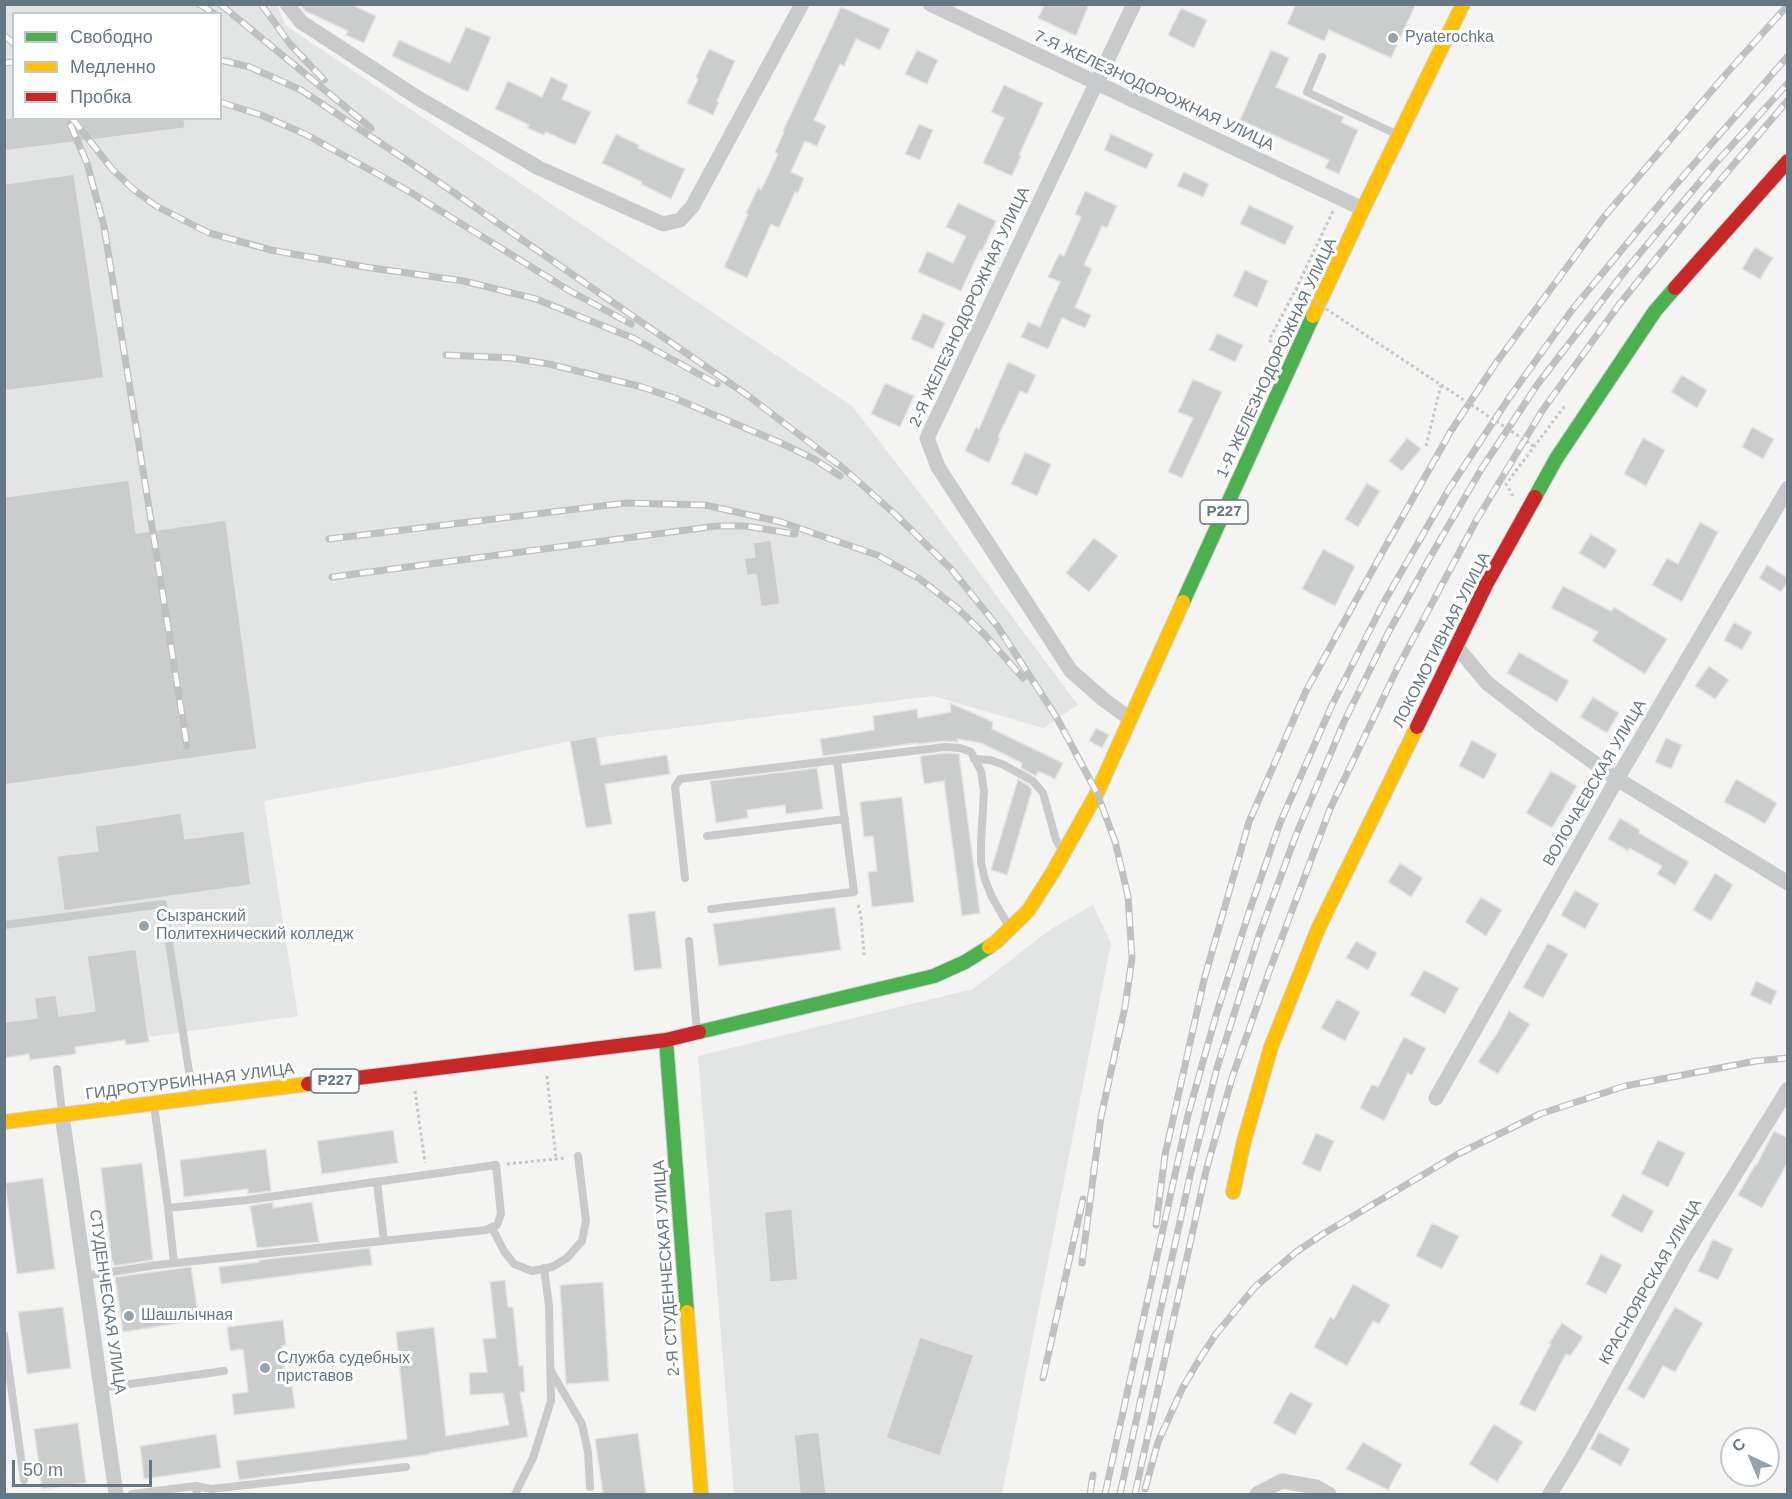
<!DOCTYPE html>
<html>
<head>
<meta charset="utf-8">
<style>
  body { margin:0 }
  #map { position:relative; width:1792px; height:1499px; overflow:hidden; background:#f4f4f3; font-family:Arial,sans-serif }
  canvas { display:block }
  .frame { position:absolute; inset:0; border:6px solid #657783; pointer-events:none }
  .legend { position:absolute; left:12px; top:12px; width:210px; height:108px; box-sizing:border-box; background:#fff; border:2px solid #c1c9cd; margin:0; padding:8px 10px; list-style:none; font-size:18px; color:#657783 }
  .legend li { display:flex; align-items:center; gap:12px; height:30px }
  .legend b { width:30px; border:2px solid #c1c9cd }
  .north { position:absolute; left:1720px; top:1427px; width:60px; height:60px; box-sizing:border-box; background:#fff; border:2px solid #c1c9cd; border-radius:50%; rotate:316deg; font-size:16px; font-weight:700; line-height:24px; text-align:center; color:#657783 }
  .north::after { content:''; display:block; margin:auto; width:21px; height:27px; background:#97a3aa; clip-path:polygon(50% 0,100% 100%,50% 72%,0 100%) }
  .scale { position:absolute; left:12px; top:1460px; width:140px; height:27px; box-sizing:border-box; border:3px solid #657783; border-top:0; padding-left:8px; font-size:18px; line-height:21px; white-space:nowrap; color:#657783; -webkit-text-stroke:4px #fff; paint-order:stroke }
</style>
</head>
<body>
<div id="map">
<canvas width="1792" height="1499"></canvas>
<div class="frame"></div>
<ul class="legend">
<li><b style="height:8px;background:#4caf50"></b>Свободно</li>
<li><b style="height:8px;background:#ffc107"></b>Медленно</li>
<li><b style="height:8px;background:#c62828"></b>Пробка</li>
</ul>
<div class="north">С</div>
<div class="scale">50 m</div>
</div>
<script>
const context = document.querySelector('canvas').getContext('2d');
context.lineJoin = 'round';
function fill(path, color) { context.fillStyle = color; context.fill(path, 'evenodd'); }
const poly = rows => new Path2D(rows.map(r => 'M' + r).join(''));
function stroke(path, color, width, dash) { context.strokeStyle = color; context.lineWidth = width; context.lineCap = dash ? 'butt' : 'round'; context.setLineDash(dash || []); context.stroke(path); }
function label(font, color, halo, rows, align = 'center') {
  context.font = font + ' Arial,sans-serif'; context.lineWidth = 6; context.setLineDash([]); context.textBaseline = 'middle'; context.strokeStyle = halo; context.fillStyle = color; for (const [text, x, y, turn = 0] of rows) {
    context.save(); context.translate(x, y); context.rotate((+turn || 0) * Math.PI / 180); context.textAlign = isNaN(turn) ? turn : align; if (halo) context.strokeText(text, 0, 0); context.fillText(text, 0, 0); context.restore();
  }
}
fill(poly([
  [4,5,277,5,285,25,852,406,935,513,1078,705,1043,728,933,696,570,741,451,767,264,801,298,1016,5,1057],
  [14,14,220,14,220,118,14,118],
  [1093,905,1111,943,1002,1494,734,1494,698,1056,973,989,1051,929]
]), '#e3e4e4');
const building = poly([
  [300,4,350,4,376,16,364,43,346,35,348,31,305,11,300,4],
  [1045,4,1089,4,1076,36,1038,18,1045,4],
  [1296,4,1416,4,1391,58,1329,30,1324,41,1287,24,1296,4],
  [841,7,890,29,880,50,856,39,844,66,840,64,814,120,826,126,817,146,805,141,791,172,804,178,798,193,795,192,779,228,771,224,747,278,724,267,748,214,746,213,758,188,761,190,778,154,775,152,784,132,783,131,841,7],
  [1181,8,1207,20,1194,48,1168,35,1181,8],
  [466,27,491,37,468,92,392,56,399,40,450,63,466,27],
  [709,49,735,61,717,101,719,102,713,115,687,103,698,79,696,77,709,49],
  [917,50,938,60,927,84,905,74,917,50],
  [1271,50,1289,58,1276,87,1344,117,1341,122,1358,130,1339,174,1325,168,1329,160,1240,120,1271,50],
  [551,77,568,85,562,99,591,112,575,145,546,132,544,135,527,128,529,125,495,109,508,81,542,97,551,77],
  [1004,85,1043,103,1019,155,1021,156,1012,176,983,163,1004,118,991,112,1004,85],
  [4,118,184,118,185,128,4,151,4,118],
  [919,124,933,130,920,160,905,154,919,124],
  [616,134,639,145,638,148,685,169,671,199,641,184,642,182,602,163,616,134],
  [1111,134,1154,154,1146,169,1104,150,1111,134],
  [1184,172,1209,184,1203,197,1177,186,1184,172],
  [74,174,104,378,4,391,4,184,74,174],
  [1085,191,1117,206,1107,228,1102,226,1084,265,1092,269,1075,307,1091,315,1085,328,1062,318,1048,349,1021,337,1028,322,1040,327,1060,282,1048,277,1059,254,1064,256,1081,217,1075,214,1085,191],
  [958,203,996,221,982,251,980,250,961,291,918,272,927,251,953,263,966,236,946,227,958,203],
  [1249,205,1294,226,1285,245,1240,224,1249,205],
  [1755,247,1773,258,1760,279,1742,269,1755,247],
  [1245,270,1268,281,1257,307,1233,296,1245,270],
  [923,313,945,323,933,349,911,339,923,313],
  [1217,333,1243,345,1235,362,1209,350,1217,333],
  [1008,362,1036,375,1027,394,1020,391,998,437,1000,438,989,463,965,451,976,427,979,429,1008,362],
  [1682,375,1707,390,1697,408,1671,392,1682,375],
  [1193,379,1222,392,1182,478,1168,472,1193,418,1178,412,1193,379],
  [885,383,914,396,900,427,871,414,885,383],
  [1752,427,1774,439,1763,459,1742,447,1752,427],
  [1407,438,1421,449,1402,471,1389,461,1407,438],
  [1643,438,1665,450,1646,486,1624,474,1643,438],
  [1025,452,1051,464,1037,496,1011,484,1025,452],
  [129,480,136,533,226,520,257,749,4,785,4,497,129,480],
  [1367,483,1380,491,1358,527,1345,519,1367,483],
  [1700,522,1718,532,1682,602,1652,585,1667,558,1678,564,1700,522],
  [1591,534,1617,550,1605,569,1579,553,1591,534],
  [1094,538,1118,556,1089,592,1066,573,1094,538],
  [771,540,780,604,761,607,756,574,747,576,744,558,755,557,753,543,771,540],
  [1323,549,1355,566,1335,606,1302,589,1323,549],
  [1767,565,1788,578,1788,581,1781,592,1759,578,1767,565],
  [1563,586,1611,611,1614,607,1667,639,1645,674,1592,641,1598,632,1551,608,1563,586],
  [1734,622,1752,632,1742,650,1724,640,1734,622],
  [1519,652,1569,681,1557,702,1507,673,1519,652],
  [1709,666,1729,680,1715,699,1695,686,1709,666],
  [1593,697,1619,713,1607,733,1580,717,1593,697],
  [950,703,993,722,992,729,1063,763,1055,779,1038,771,1036,776,1021,768,1022,763,981,743,957,739,958,742,944,741,918,744,917,743,823,756,820,739,874,730,873,716,917,709,918,718,951,712,950,703],
  [1096,728,1109,735,1102,748,1089,741,1096,728],
  [596,736,601,765,667,755,670,774,605,784,612,824,586,828,570,741,596,736],
  [1666,738,1682,745,1671,769,1655,762,1666,738],
  [1472,740,1497,754,1484,779,1459,766,1472,740],
  [945,753,959,754,980,913,962,916,944,781,924,784,920,756,945,753],
  [817,768,823,809,786,814,785,805,747,810,748,818,716,823,710,781,817,768],
  [1551,771,1577,786,1552,828,1526,813,1551,771],
  [1018,779,1029,786,1032,790,1007,875,991,870,1018,779],
  [1736,779,1777,803,1765,824,1750,815,1724,802,1736,779],
  [902,797,914,902,872,907,868,872,877,871,873,836,864,837,860,802,902,797],
  [181,813,185,839,244,831,251,885,64,911,57,856,98,851,95,826,181,813],
  [1620,818,1640,830,1639,833,1689,862,1675,885,1657,874,1662,866,1629,848,1628,851,1608,839,1620,818],
  [1400,863,1423,878,1411,897,1388,882,1400,863],
  [1715,873,1733,885,1711,921,1693,910,1715,873],
  [1575,890,1599,904,1585,929,1561,915,1575,890],
  [1481,897,1502,910,1486,936,1465,922,1481,897],
  [835,907,841,950,719,966,713,924,835,907],
  [655,911,662,968,634,971,628,914,655,911],
  [1356,941,1377,953,1368,970,1346,958,1356,941],
  [1548,943,1568,954,1543,998,1523,987,1548,943],
  [136,949,149,1042,126,1045,125,1040,75,1047,76,1054,30,1060,29,1054,4,1058,4,1022,37,1018,34,998,56,995,59,1016,95,1011,87,956,136,949],
  [1424,970,1459,988,1445,1014,1410,995,1424,970],
  [1756,981,1777,991,1771,1005,1750,995,1756,981],
  [1337,999,1360,1012,1345,1041,1321,1028,1337,999],
  [1509,1011,1530,1024,1498,1074,1478,1062,1499,1030,1509,1011],
  [1404,1037,1426,1048,1412,1075,1408,1073,1384,1121,1360,1108,1372,1084,1378,1087,1404,1037],
  [393,1130,398,1163,322,1174,317,1141,393,1130],
  [1774,1131,1788,1138,1788,1162,1762,1208,1738,1195,1755,1165,1756,1166,1774,1131],
  [1316,1133,1334,1141,1320,1172,1302,1164,1316,1133],
  [1658,1140,1685,1153,1668,1187,1641,1174,1658,1140],
  [266,1149,271,1191,248,1194,248,1189,184,1197,180,1160,266,1149],
  [142,1163,153,1260,114,1266,113,1262,112,1262,101,1168,142,1163],
  [43,1178,55,1269,17,1274,5,1183,43,1178],
  [1623,1194,1654,1211,1642,1233,1611,1216,1623,1194],
  [273,1202,273,1208,312,1202,319,1242,257,1248,250,1206,273,1202],
  [792,1209,798,1280,770,1282,764,1212,792,1209],
  [1432,1223,1459,1236,1442,1269,1416,1256,1432,1223],
  [1713,1239,1733,1249,1718,1280,1698,1271,1713,1239],
  [370,1248,372,1265,221,1284,219,1267,259,1262,259,1260,370,1248],
  [1601,1254,1622,1265,1606,1294,1586,1284,1601,1254],
  [191,1267,199,1320,123,1332,115,1277,191,1267],
  [505,1280,508,1307,513,1307,519,1366,523,1365,525,1392,520,1392,528,1437,430,1453,431,1454,239,1480,236,1461,407,1439,396,1332,434,1327,446,1436,509,1425,503,1393,470,1395,469,1373,487,1372,483,1339,496,1338,490,1282,505,1280],
  [603,1282,609,1381,566,1384,560,1285,603,1282],
  [1353,1284,1390,1305,1379,1324,1373,1321,1347,1366,1314,1347,1330,1317,1334,1319,1353,1284],
  [63,1307,71,1368,27,1374,18,1312,63,1307],
  [1675,1307,1703,1323,1675,1372,1663,1366,1644,1399,1627,1389,1675,1307],
  [283,1320,286,1345,282,1346,286,1386,292,1386,295,1408,234,1415,232,1394,248,1392,243,1349,230,1351,227,1327,283,1320],
  [1562,1323,1583,1337,1570,1356,1566,1354,1535,1412,1519,1404,1551,1344,1549,1343,1562,1323],
  [920,1337,974,1355,940,1456,886,1438,920,1337],
  [1290,1392,1313,1404,1295,1435,1273,1423,1290,1392],
  [78,1423,86,1483,42,1489,34,1429,78,1423],
  [1494,1424,1523,1442,1497,1482,1469,1464,1494,1424],
  [819,1432,826,1494,800,1494,794,1435,819,1432],
  [1599,1432,1630,1449,1621,1466,1590,1449,1599,1432],
  [638,1433,646,1494,603,1494,595,1439,638,1433],
  [216,1434,221,1468,144,1479,140,1446,216,1434],
  [1363,1442,1402,1464,1388,1490,1346,1469,1363,1442]
]);
fill(building, '#cbcdcd');
stroke(building, '#e4e4e2', 1.5);
const fast = poly([
  [1535,497,1556,459,1655,311,1675,288],
  [1183,602,1313,316],
  [699,1032,934,976,965,962,989,947],
  [666,1040,687,1312]
]);
const slow = poly([
  [1313,316,1363,209,1463,4],
  [989,947,996,942,1028,911,1053,872,1097,793,1183,602],
  [4,1122,308,1084],
  [1233,1192,1244,1141,1271,1047,1318,929,1417,727],
  [687,1312,701,1494]
]);
const jam = poly([
  [1675,288,1788,161],
  [1417,727,1487,583,1535,497],
  [308,1084,666,1040,699,1032]
]);
stroke(fast, '#d1d2d3', 16);
stroke(slow, '#d1d2d3', 16);
stroke(jam, '#d1d2d3', 16);
stroke(poly([
  [1276,346,1269,340,1296,289,1333,211],
  [1426,446,1441,385],
  [1513,496,1506,484,1564,407,1567,406],
  [858,905,861,916,864,955],
  [547,1076,556,1159],
  [415,1091,425,1163],
  [507,1164,566,1158]
]), '#c6c7c8', 3, [3, 3]);
stroke(poly([
  [1322,57,1307,92,1396,134],
  [974,759,990,760,1002,764,1033,781,1043,793,1056,840,1062,850],
  [707,836,845,819],
  [685,878,675,787,680,779,945,747,960,748,971,752,981,771,984,792,981,842,981,862,985,880,992,897,1008,925],
  [711,909,854,892,837,760],
  [4,925,163,904,193,1097],
  [689,941,697,1031],
  [57,1069,62,1113],
  [377,1182,384,1241],
  [168,1208,174,1263],
  [492,1228,504,1251,514,1264,532,1271,552,1267,567,1258,582,1241,586,1221,578,1156],
  [85,1276,157,1265,486,1230,497,1225,501,1214,496,1165,247,1200,168,1208,154,1105],
  [4,1335,24,1480],
  [551,1371,582,1424,588,1452,590,1487],
  [101,1388,224,1371],
  [196,1486,211,1489,406,1467],
  [132,1494,196,1486,197,1494],
  [515,1494,533,1458,551,1401,549,1306,544,1268]
]), '#c9cacb', 8);
stroke(poly([
  [287,4,301,22,418,98,539,168,663,224,680,220,692,207,802,4],
  [930,4,1363,209],
  [1456,646,1487,683,1543,726,1617,779,1788,883],
  [1130,719,1103,699,1071,671,938,467,927,438,1134,4],
  [1436,1098,1617,779,1788,488],
  [62,1115,116,1494],
  [1257,1494,1282,1481,1316,1487,1329,1494],
  [1550,1494,1575,1453,1684,1257,1788,1089]
]), '#c9cacb', 15);
stroke(fast, '#4caf50', 14);
stroke(slow, '#ffc107', 14);
stroke(jam, '#c62828', 14);
const rail = poly([
  [199,4,215,14],
  [220,4,371,128],
  [261,4,290,44,324,80],
  [4,35,14,44],
  [220,60,250,67,301,90,424,172,747,395,843,468,896,515,952,570,998,627,1057,718,1097,793,1115,841,1128,896,1132,958,1125,1007,1101,1117,1082,1263],
  [4,63,14,62],
  [220,102,261,115,305,134,410,192,570,291,631,324],
  [72,118,112,169,133,189,156,206,209,233,271,250,365,267,464,281,536,299,633,338,717,384],
  [70,124,87,163,104,226,187,746],
  [446,355,511,358,549,364,642,387,674,398,781,443,814,459,840,476],
  [329,539,626,503,705,505,781,522,877,555,920,579,957,608,985,635,1023,678],
  [332,577,717,526,745,526,795,534],
  [1156,1225,1165,1155,1204,980,1249,822,1306,691,1383,551,1451,431,1496,363,1604,217,1726,74,1788,5],
  [1043,1378,1083,1199],
  [1145,1489,1158,1442,1182,1389,1199,1360,1216,1334,1255,1287,1296,1252,1323,1234,1458,1154,1540,1114,1625,1086,1756,1061,1788,1058],
  [1090,1494,1093,1475],
  [1105,1494,1188,1115,1217,1012,1250,909,1280,823,1332,705,1384,602,1449,489,1509,398,1572,310,1673,188,1788,56],
  [1120,1494,1192,1167,1217,1068,1259,935,1296,835,1344,722,1387,635,1429,559,1482,468,1537,385,1625,271,1715,164,1788,83],
  [1135,1494,1206,1171,1232,1078,1269,972,1330,809,1398,667,1476,521,1542,411,1618,306,1696,209,1788,100]
]);
stroke(rail, '#bec0c1', 7);
stroke(rail, '#fff', 4.5, [14]);
stroke(poly([
  [1296,289,1535,447]
]), '#c6c7c8', 3, [3, 3]);
for (const [x, y, r, color] of [
  [1393,38,6,"#97a3aa"],
  [144,926,6,"#97a3aa"],
  [129,1316,6,"#97a3aa"],
  [265,1368,6,"#97a3aa"]
]) { const dot = new Path2D(); dot.arc(x, y, r, 0, 2 * Math.PI); context.fillStyle = color; context.fill(dot); stroke(dot, '#fff', 2); }
for (const [x, y, w] of [
  [1224,512,48],
  [335,1081,48]
]) { const box = new Path2D(); box.roundRect(x - w / 2, y - 12, w, 24, 4.5); context.fillStyle = '#fff'; context.fill(box); stroke(box, '#657783', 1.5); }
label('bold 15px', '#657783', null, [
  ["Р227",1224,512],
  ["Р227",335,1081]
]);
label('16px', '#657783', '#fff', [
  ["Pyaterochka",1405,38],
  ["Сызранский",156,917],
  ["Политехнический колледж",156,935],
  ["Шашлычная",141,1316],
  ["Служба судебных",277,1359],
  ["приставов",277,1377]
], 'left');
label('16px', '#657783', '#fff', [
  ["7-Я ЖЕЛЕЗНОДОРОЖНАЯ УЛИЦА",1154,91,25],
  ["2-Я ЖЕЛЕЗНОДОРОЖНАЯ УЛИЦА",970,307,-65],
  ["1-Я ЖЕЛЕЗНОДОРОЖНАЯ УЛИЦА",1277,358,-65],
  ["ЛОКОМОТИВНАЯ УЛИЦА",1442,640,-63],
  ["ВОЛОЧАЕВСКАЯ УЛИЦА",1595,783,-60],
  ["ГИДРОТУРБИННАЯ УЛИЦА",190,1082,-7],
  ["2-Я СТУДЕНЧЕСКАЯ УЛИЦА",667,1268,-94],
  ["КРАСНОЯРСКАЯ УЛИЦА",1651,1282,-60],
  ["СТУДЕНЧЕСКАЯ УЛИЦА",107,1302,82]
]);
</script>
</body>
</html>
